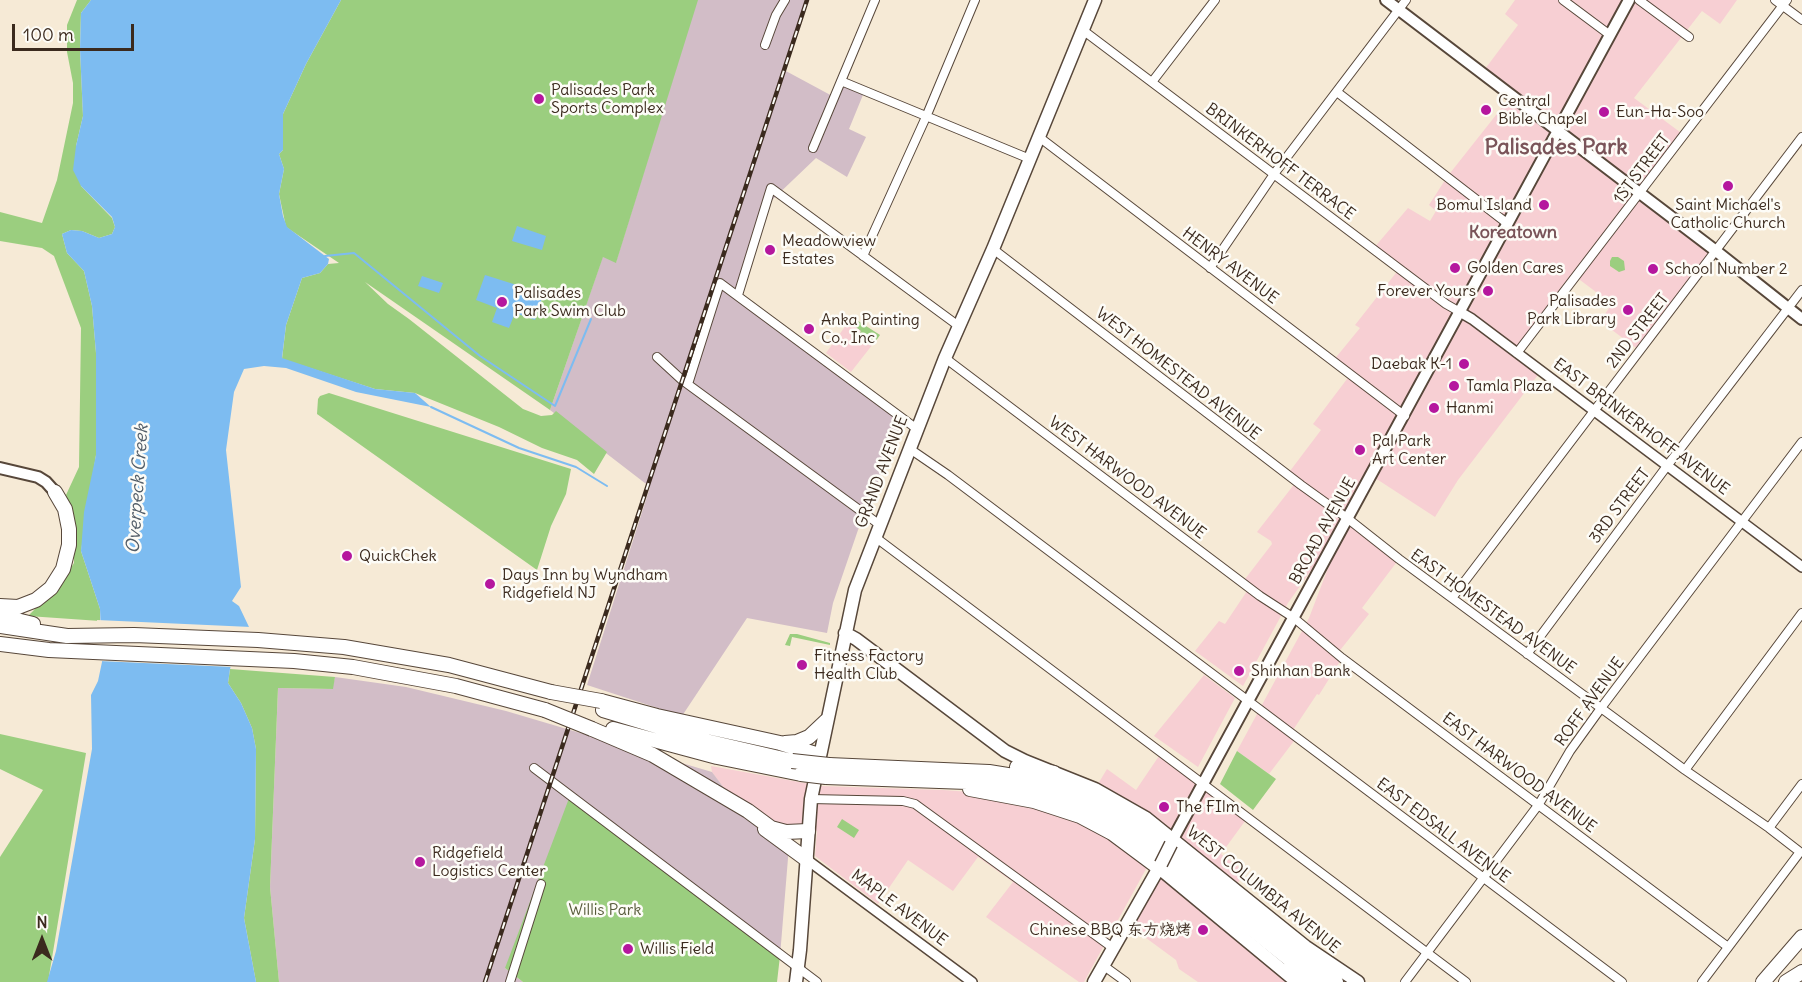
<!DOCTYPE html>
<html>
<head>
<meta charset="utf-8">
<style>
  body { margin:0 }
  #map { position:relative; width:1802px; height:982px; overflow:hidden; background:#f6ead6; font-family:Delius,sans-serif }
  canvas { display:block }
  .north { position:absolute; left:12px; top:910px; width:60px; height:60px; -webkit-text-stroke:4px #fdfcf7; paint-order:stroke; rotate:0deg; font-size:16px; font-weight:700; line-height:24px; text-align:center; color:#3b2a1e }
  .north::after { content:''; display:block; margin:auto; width:21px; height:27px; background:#3b2a1e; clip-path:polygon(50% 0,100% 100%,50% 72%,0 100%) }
  .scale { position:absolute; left:12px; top:24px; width:122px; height:27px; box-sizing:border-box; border:3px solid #3b2a1e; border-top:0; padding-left:8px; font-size:18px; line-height:21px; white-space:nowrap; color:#3b2a1e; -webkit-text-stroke:4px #fdfcf7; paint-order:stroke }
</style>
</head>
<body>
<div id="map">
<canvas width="1802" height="982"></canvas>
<div class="north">N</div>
<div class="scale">100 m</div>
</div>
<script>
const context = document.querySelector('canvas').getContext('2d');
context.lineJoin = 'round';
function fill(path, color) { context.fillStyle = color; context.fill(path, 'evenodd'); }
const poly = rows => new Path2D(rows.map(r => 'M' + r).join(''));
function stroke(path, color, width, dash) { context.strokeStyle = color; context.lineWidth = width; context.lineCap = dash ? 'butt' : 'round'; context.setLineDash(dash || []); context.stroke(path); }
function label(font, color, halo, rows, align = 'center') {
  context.font = font + ' Delius,"LXGW WenKai TC",sans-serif'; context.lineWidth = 5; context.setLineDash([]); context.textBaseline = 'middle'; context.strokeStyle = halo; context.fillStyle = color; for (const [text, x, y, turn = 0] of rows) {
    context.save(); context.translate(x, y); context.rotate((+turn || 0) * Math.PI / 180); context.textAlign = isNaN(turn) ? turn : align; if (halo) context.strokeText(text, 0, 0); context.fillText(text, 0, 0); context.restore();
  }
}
fill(poly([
  [1515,0,1737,0,1720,24,1702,11,1634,98,1684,135,1640,193,1716,251,1640,351,1600,321,1612,304,1576,277,1517,353,1541,371,1458,480,1435,517,1372,476,1347,518,1399,559,1362,608,1369,614,1337,654,1342,658,1319,695,1317,694,1291,733,1297,737,1269,774,1237,751,1309,618,1346,521,1288,603,1243,686,1195,651,1219,621,1225,624,1249,588,1242,583,1272,544,1271,541,1257,532,1296,482,1287,475,1321,430,1313,424,1350,375,1333,361,1360,328,1355,325,1399,269,1373,249,1408,208,1430,221,1436,211,1429,205,1447,177,1511,96,1482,73,1518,25,1505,14],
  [852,317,880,335,851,372,826,353],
  [1204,675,1235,698,1198,767,1154,736],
  [1161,753,1248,817,1221,854,1245,872,1234,889,1095,789,1107,769,1136,790],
  [711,766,821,786,943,790,970,792,1008,800,1087,824,1146,863,1146,869,1084,982,1079,982,986,917,1013,882,978,857,953,891,908,860,878,904,815,856,817,831,779,828,730,796,712,772],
  [1159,868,1296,982,1198,982,1179,969,1176,960,1127,924]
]), '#f7cfd3');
fill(poly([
  [697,0,807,0,784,70,836,98,844,81,865,90,849,129,866,137,847,177,816,158,771,201,741,298,903,422,858,530,833,603,827,633,747,618,682,716,587,685,650,487,550,410,603,256,616,262],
  [335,677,406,687,506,711,712,772,730,796,789,846,780,956,505,968,523,982,279,982,270,887,278,688,332,689]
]), '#d2bdc7');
fill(poly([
  [77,0,91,0,81,13,80,49,83,116,76,146,81,186,112,218,115,227,112,234,99,238,82,231,71,230,62,234,67,253,84,271,92,306,96,353,96,455,81,551,100,609,100,621,28,616,61,583,74,563,74,516,66,495,79,467,81,328,54,256,42,248,0,241,0,212,42,223,57,180,73,103,73,83,67,52,67,25],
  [341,0,698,0,616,263,603,257,550,410,365,282,388,304,409,319,523,409,541,416,552,415,556,411,607,452,594,474,577,460,542,448,499,427,415,393,375,389,282,359,286,325,302,278,320,273,328,264,339,263,286,227,279,194,284,169,279,154,283,150,283,114,306,64],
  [1612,257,1618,257,1624,261,1625,270,1619,272,1610,266,1610,261],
  [852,317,880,335,873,345,861,335,862,332,851,344,861,331,849,322],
  [329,393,571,469,566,494,551,526,537,570,317,414,318,399,320,396],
  [790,634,797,634,830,643,830,645,792,637,790,646,785,645],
  [230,669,335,677,333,689,278,688,270,887,279,982,256,982,244,918,255,839,256,749,252,728,241,703,228,683],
  [0,734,86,753,48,982,0,982,0,857,43,790,0,769],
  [1237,751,1276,779,1253,810,1220,784],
  [571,793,780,956,777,982,523,982,505,968],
  [842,819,859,830,854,838,837,827]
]), '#9bce7f');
fill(poly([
  [91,0,341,0,306,64,283,114,283,150,279,154,284,169,279,194,283,216,287,227,329,259,328,264,320,273,302,278,286,325,282,358,375,389,415,393,431,407,356,392,286,368,264,366,244,369,234,392,226,450,241,587,232,601,239,606,249,627,241,631,230,669,228,683,241,703,252,728,256,749,255,839,244,918,256,982,47,982,56,951,92,749,91,695,98,681,102,662,100,609,81,551,84,512,96,455,96,353,92,306,84,271,67,253,62,234,71,230,82,231,99,238,112,234,115,227,112,217,81,186,73,170,76,146,83,116,80,49,81,13],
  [517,226,546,236,542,250,512,241],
  [485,275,542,293,543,295,535,320,515,313,509,328,492,322,497,308,476,300],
  [422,276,443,283,439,293,418,286]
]), '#7dbcf1');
fill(poly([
  [97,620,251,627,243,633,233,667,99,661]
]), '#f6ead6');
stroke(poly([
  [325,256,354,253,480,356,555,406,591,319],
  [431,407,519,448,576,467,607,486]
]), '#7dbcf1', 2);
const minor = poly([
  [1563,0,1610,35],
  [1639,0,1689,37],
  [1775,0,1802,20],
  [1084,31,1446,304,1460,312],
  [765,45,776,15,785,0],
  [841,81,1030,159],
  [1152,82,1215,0],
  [1337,92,1508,224],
  [1039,137,1405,416],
  [813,148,875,0],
  [993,249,1301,485,1347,518,1399,559,1685,770,1769,828,1800,852,1702,982],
  [863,256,926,117,975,0],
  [1210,268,1274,174,1406,0],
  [738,295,771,188,960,327],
  [1517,353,1787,0],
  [657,357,682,380,880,525],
  [945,358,1260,596,1294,618,1342,658,1728,947],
  [688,384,720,283,917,429],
  [910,449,948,475,1622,982],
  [875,537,1466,982],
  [1452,598,1802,137],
  [1527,654,1667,466,1802,290],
  [534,768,817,982],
  [1685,770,1802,613],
  [811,799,903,801,915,804,1113,948],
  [1769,828,1802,784],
  [1104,966,1126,982],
  [510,982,541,884],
  [1405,982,1539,804,1570,751,1601,708,1802,442]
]);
const tertiary = poly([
  [1460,312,1472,319,1802,567],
  [806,859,972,982]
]);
const secondary = poly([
  [1386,0,1716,251,1802,319],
  [0,468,38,477,46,482,55,492],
  [1173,839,1629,0]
]);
const primary = poly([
  [845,633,856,639,1005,751,1025,761,1095,789,1146,818,1306,947,1358,982],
  [1159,868,1292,978],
  [796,982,800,950,811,799,855,590,945,358,993,249,1095,0],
  [1094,982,1161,864]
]);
const motorway = poly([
  [0,606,18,607,36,600,51,588,63,569,69,545,69,529,65,509,55,492],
  [0,616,33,624],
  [0,626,67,636,134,635,258,640,344,647,449,665,551,692],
  [0,644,49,650,294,661,353,667,456,686,545,710],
  [601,701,657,716,780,743,819,755],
  [603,710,706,741,792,761],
  [592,729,653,755,748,811,771,828,786,832,808,831],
  [613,729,717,757,801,774],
  [785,743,797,742,809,737,826,721],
  [829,765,989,772,1032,779,1075,792,1115,811,1140,828,1301,957,1336,982],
  [1017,767,1054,773],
  [826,777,996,783,1039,791,1080,805,1106,818,1143,842,1318,982],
  [970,789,1034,801,1080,816,1112,833,1159,868],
  [765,829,806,859],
  [1286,971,1300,982],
  [1763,982,1802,937],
  [1786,982,1802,972]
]);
stroke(minor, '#57473a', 10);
stroke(tertiary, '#57473a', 12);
stroke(secondary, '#57473a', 14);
stroke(primary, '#57473a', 15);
stroke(motorway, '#57473a', 16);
stroke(minor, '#fff', 8);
stroke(tertiary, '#fff', 9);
stroke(secondary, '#fff', 10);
stroke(primary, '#fff', 12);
stroke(motorway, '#fff', 14);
const rail = poly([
  [485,982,807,0]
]);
stroke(rail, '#3b2a1e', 4.5);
stroke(rail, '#fdfcf7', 2, [7]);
const primaryBridge = poly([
  [1161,864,1171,844]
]);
const motorwayBridge = poly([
  [551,692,601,701],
  [545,710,592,729],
  [792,761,829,765],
  [801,774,826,777]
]);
stroke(primaryBridge, '#57473a', 15, []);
stroke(motorwayBridge, '#57473a', 16, []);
stroke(primaryBridge, '#fff', 12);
stroke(motorwayBridge, '#fff', 14);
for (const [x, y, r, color] of [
  [539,99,6,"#b5179e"],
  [1486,110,6,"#b5179e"],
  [1604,112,6,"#b5179e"],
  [1728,186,6,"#b5179e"],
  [1544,205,6,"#b5179e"],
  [770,250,6,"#b5179e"],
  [1455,268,6,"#b5179e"],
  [1653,269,6,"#b5179e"],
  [1488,291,6,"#b5179e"],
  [502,302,6,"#b5179e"],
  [1628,310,6,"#b5179e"],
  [809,329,6,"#b5179e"],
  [1464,364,6,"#b5179e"],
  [1454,386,6,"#b5179e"],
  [1434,408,6,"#b5179e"],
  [1360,450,6,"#b5179e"],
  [347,556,6,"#b5179e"],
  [490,584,6,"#b5179e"],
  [802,665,6,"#b5179e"],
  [1239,671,6,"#b5179e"],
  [1164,807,6,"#b5179e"],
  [420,862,6,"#b5179e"],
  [1203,930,6,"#b5179e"],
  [628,949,6,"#b5179e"]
]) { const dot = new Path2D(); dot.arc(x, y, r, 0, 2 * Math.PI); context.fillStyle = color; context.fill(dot); stroke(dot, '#fdfcf7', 2); }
label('16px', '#3b2a1e', '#fdfcf7', [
  ["Palisades Park",551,90],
  ["Sports Complex",551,108],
  ["Central",1498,101],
  ["Bible Chapel",1498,119],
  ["Eun-Ha-Soo",1616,112],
  ["Bomul Island",1532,205,"right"],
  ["Saint Michael's",1728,205,"center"],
  ["Catholic Church",1728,223,"center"],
  ["Meadowview",782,241],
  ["Estates",782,259],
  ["Golden Cares",1467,268],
  ["School Number 2",1665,269],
  ["Forever Yours",1476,291,"right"],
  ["Palisades",514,293],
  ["Park Swim Club",514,311],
  ["Palisades",1616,301,"right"],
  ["Park Library",1616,319,"right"],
  ["Anka Painting",821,320],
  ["Co., Inc",821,338],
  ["Daebak K-1",1452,364,"right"],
  ["Tamla Plaza",1466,386],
  ["Hanmi",1446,408],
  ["Pal Park",1372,441],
  ["Art Center",1372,459],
  ["QuickChek",359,556],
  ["Days Inn by Wyndham",502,575],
  ["Ridgefield NJ",502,593],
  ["Fitness Factory",814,656],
  ["Health Club",814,674],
  ["Shinhan Bank",1251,671],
  ["The FIlm",1176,807],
  ["Ridgefield",432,853],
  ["Logistics Center",432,871],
  ["Chinese BBQ 东方烧烤",1191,930,"right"],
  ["Willis Field",640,949]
], 'left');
label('16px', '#3b2a1e', '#fdfcf7', [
  ["BRINKERHOFF TERRACE",1280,162,37],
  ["1ST STREET",1642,169,-53],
  ["HENRY AVENUE",1230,266,37],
  ["2ND STREET",1638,331,-52],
  ["WEST HOMESTEAD AVENUE",1178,374,38],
  ["EAST BRINKERHOFF AVENUE",1641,427,37],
  ["GRAND AVENUE",882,472,-69],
  ["WEST HARWOOD AVENUE",1127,478,37],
  ["3RD STREET",1620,506,-53],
  ["BROAD AVENUE",1323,531,-61],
  ["EAST HOMESTEAD AVENUE",1493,612,36],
  ["ROFF AVENUE",1590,702,-54],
  ["EAST HARWOOD AVENUE",1519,773,37],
  ["EAST EDSALL AVENUE",1443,831,37],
  ["WEST COLUMBIA AVENUE",1263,890,39],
  ["MAPLE AVENUE",899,908,37]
]);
label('16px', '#585b3b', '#fdfcf7', [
  ["Willis Park",605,910]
]);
label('bold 18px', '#7a5459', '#fdfcf7', [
  ["Koreatown",1513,233]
]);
label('italic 18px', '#525d68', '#fdfcf7', [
  ["Overpeck Creek",138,489,-86]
]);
label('bold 22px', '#7a5459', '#fdfcf7', [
  ["Palisades Park",1556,148]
]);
</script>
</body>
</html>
